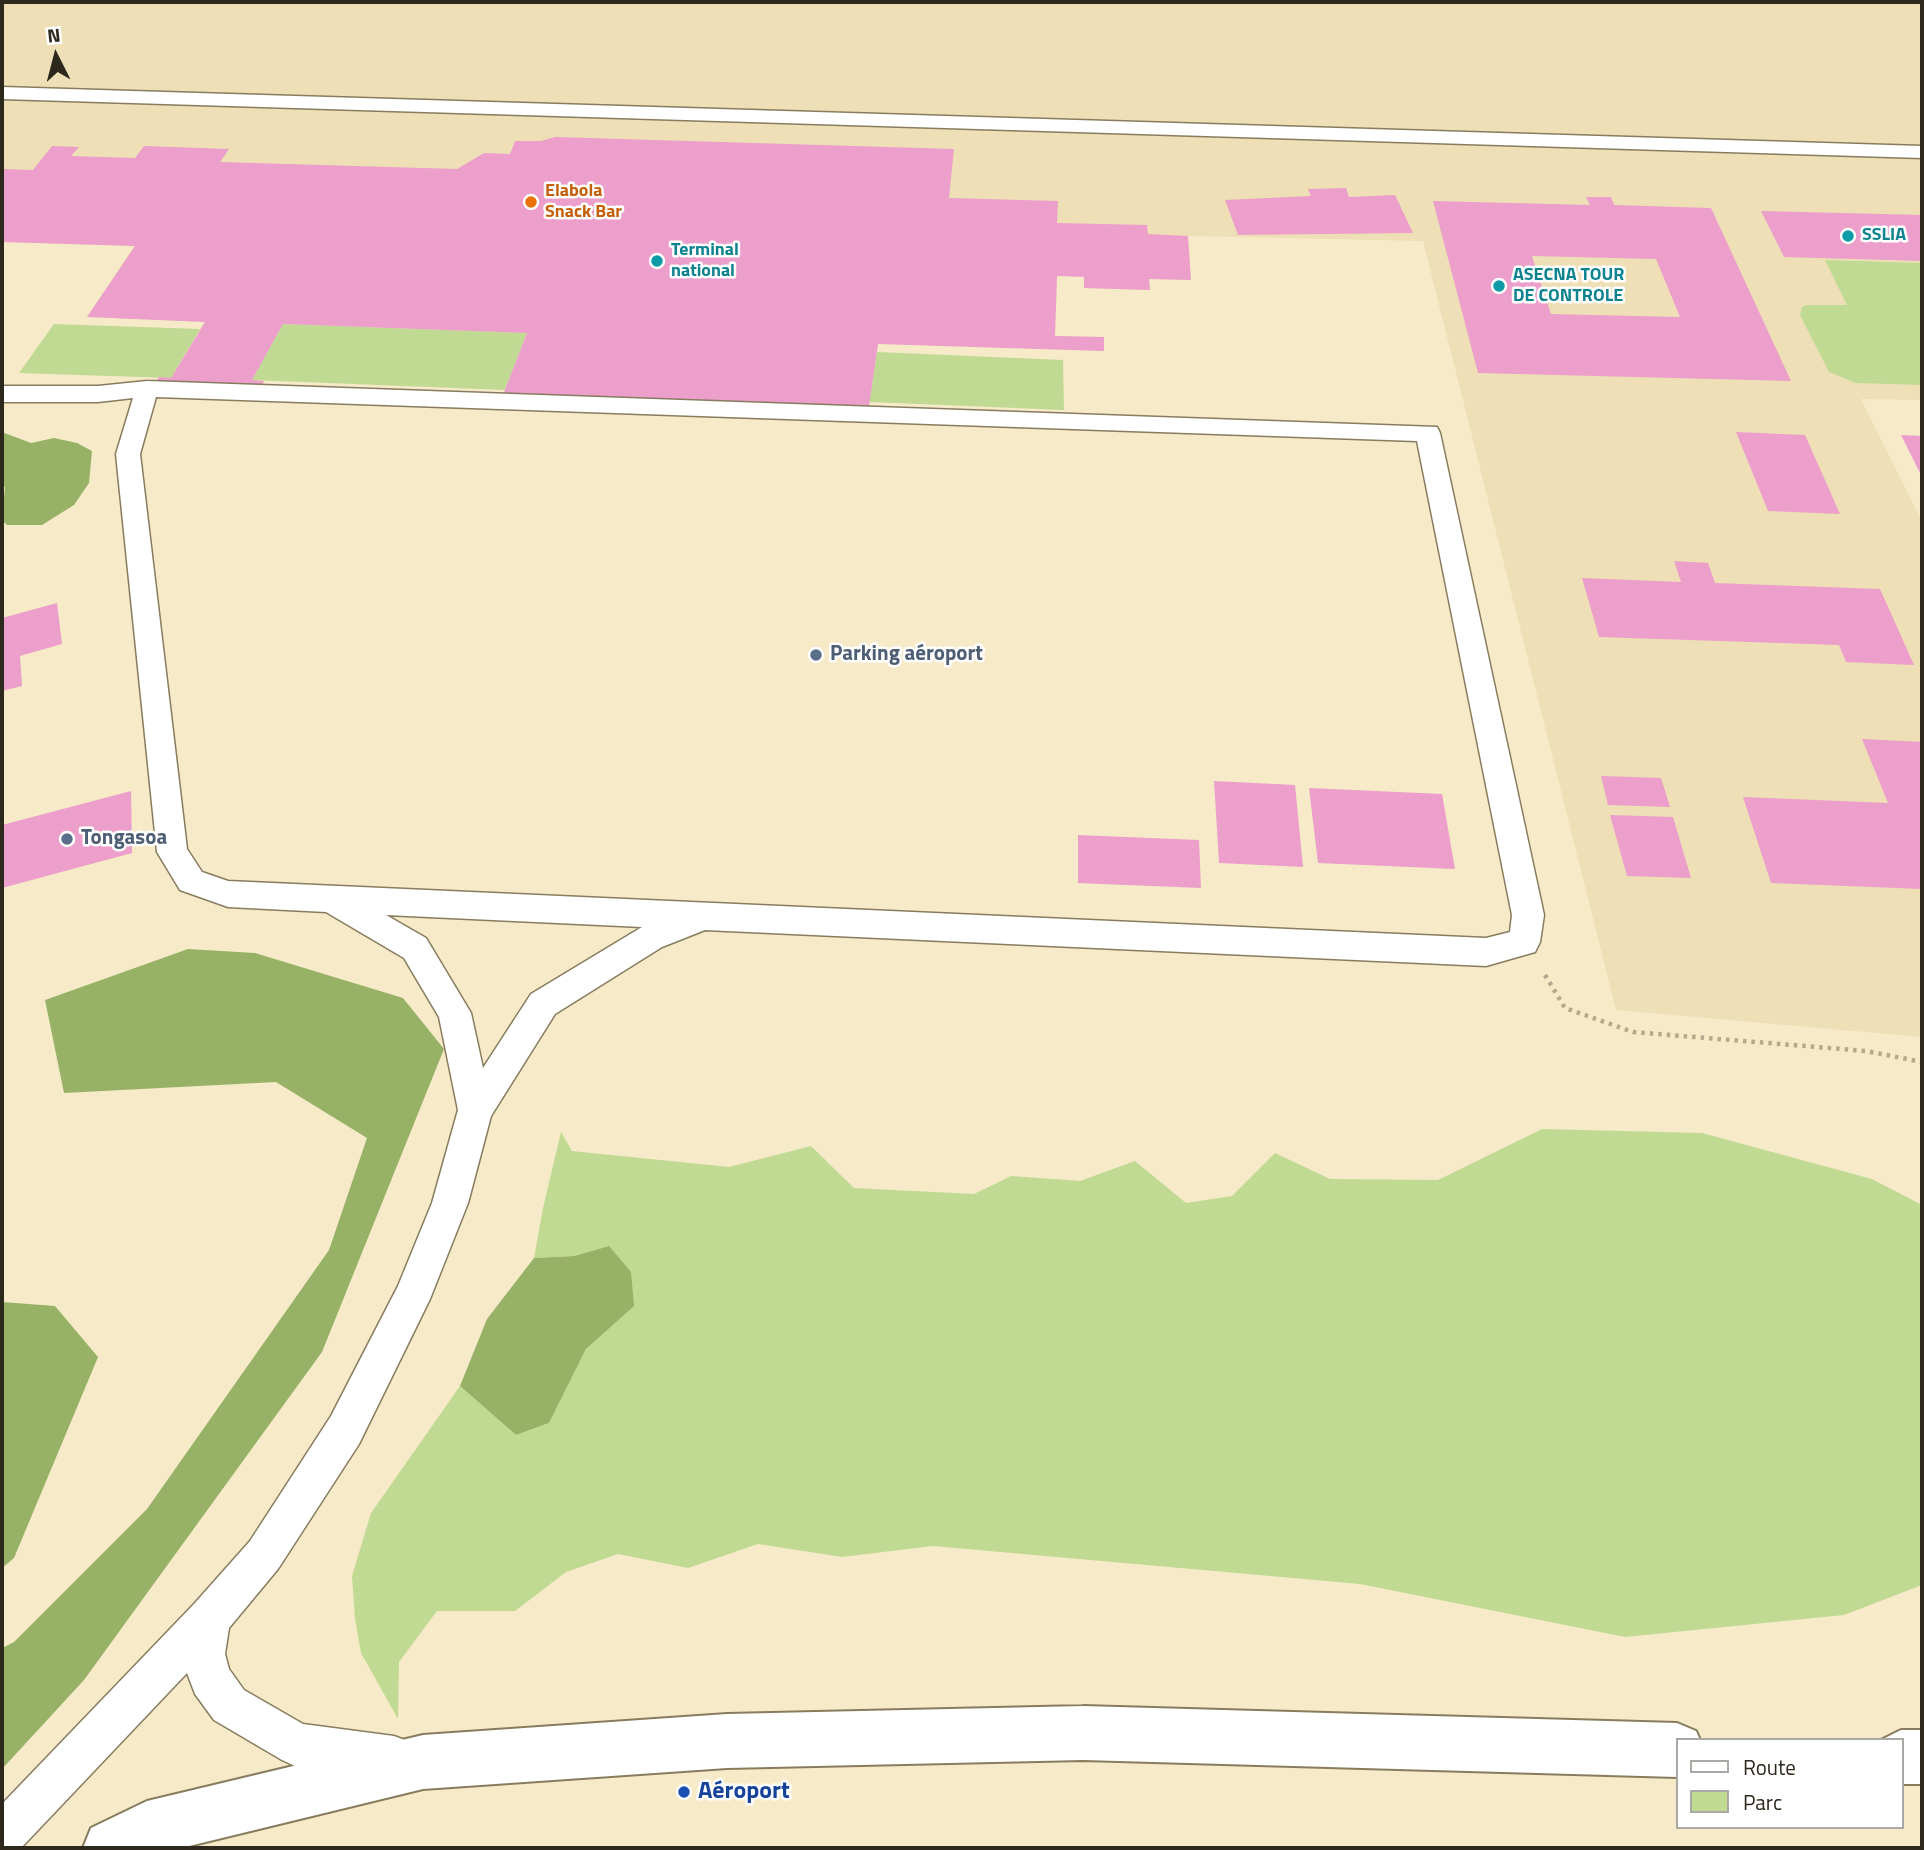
<!DOCTYPE html>
<html>
<head>
<meta charset="utf-8">
<style>
  body { margin:0 }
  #map { position:relative; width:1924px; height:1850px; overflow:hidden; background:#f6eac9; font-family:"Titillium Web",sans-serif }
  canvas { display:block }
  .frame { position:absolute; inset:0; border:4px solid #2d281c; pointer-events:none }
  .legend { position:absolute; left:1676px; top:1738px; width:228px; height:91px; box-sizing:border-box; background:#fff; border:2px solid #aba9a4; margin:0; padding:9px 12px; list-style:none; font-size:21px; color:#2d281c }
  .legend li { display:flex; align-items:center; gap:14px; height:35px }
  .legend b { width:35px; border:2px solid #aba9a4 }
  .north { position:absolute; left:21px; top:21px; width:70px; height:70px; -webkit-text-stroke:5px #fff; paint-order:stroke; rotate:354deg; font-size:19px; font-weight:700; line-height:28px; text-align:center; color:#2d281c }
  .north::after { content:''; display:block; margin:auto; width:24px; height:32px; background:#2d281c; clip-path:polygon(50% 0,100% 100%,50% 72%,0 100%) }
</style>
</head>
<body>
<div id="map">
<canvas width="1924" height="1850"></canvas>
<div class="frame"></div>
<ul class="legend">
<li><b style="height:9px;background:#fff"></b>Route</li>
<li><b style="height:19px;background:#c0da94"></b>Parc</li>
</ul>
<div class="north">N</div>
</div>
<script>
const context = document.querySelector('canvas').getContext('2d');
context.lineJoin = 'round';
function fill(path, color) { context.fillStyle = color; context.fill(path, 'evenodd'); }
const poly = rows => new Path2D(rows.map(r => 'M' + r).join(''));
function stroke(path, color, width, dash) { context.strokeStyle = color; context.lineWidth = width; context.lineCap = dash ? 'butt' : 'round'; context.setLineDash(dash || []); context.stroke(path); }
function label(font, color, halo, rows, align = 'center') {
  context.font = font + ' "Titillium Web",sans-serif'; context.lineWidth = 5; context.setLineDash([]); context.textBaseline = 'middle'; context.strokeStyle = halo; context.fillStyle = color; for (const [text, x, y, turn = 0] of rows) {
    context.save(); context.translate(x, y); context.rotate((+turn || 0) * Math.PI / 180); context.textAlign = isNaN(turn) ? turn : align; if (halo) context.strokeText(text, 0, 0); context.fillText(text, 0, 0); context.restore();
  }
}
fill(poly([
  [2,2,1922,2,1922,400,1861,399,1922,521,1922,1037,1616,1010,1423,241,1188,236,1191,280,1150,279,1150,290,1084,288,1084,277,1057,276,1055,336,1104,337,1104,351,878,344,868,413,527,333,253,380,264,381,259,391,152,387,159,377,171,377,204,322,87,317,134,246,2,242]
]), '#eedfb7');
fill(poly([
  [1825,260,1922,263,1922,385,1856,383,1829,372,1800,315,1802,307,1806,305,1847,305],
  [54,324,200,329,171,378,19,373],
  [283,324,527,333,505,390,252,380],
  [877,352,1063,360,1064,410,869,402],
  [1542,1129,1702,1133,1872,1179,1922,1205,1922,1585,1844,1615,1625,1637,1360,1584,933,1546,842,1557,758,1544,688,1568,618,1554,566,1572,515,1611,437,1611,399,1662,398,1719,361,1653,355,1619,352,1576,371,1513,460,1386,516,1435,549,1423,586,1349,633,1306,609,1246,574,1256,534,1258,543,1208,561,1132,572,1151,729,1167,811,1146,854,1188,974,1194,1011,1176,1080,1181,1135,1161,1186,1203,1232,1196,1275,1153,1330,1179,1438,1180]
]), '#c0da94');
fill(poly([
  [2,432,31,443,54,438,77,443,92,451,89,483,74,505,42,525,7,525,2,520,5,487,2,485],
  [188,949,255,953,403,998,444,1049,322,1352,84,1680,2,1769,2,1648,14,1642,147,1509,329,1250,367,1138,276,1082,64,1093,45,1000],
  [609,1246,631,1272,634,1306,586,1349,549,1423,516,1435,460,1386,487,1319,534,1258,574,1256],
  [2,1302,55,1306,98,1357,14,1558,2,1568]
]), '#97b267');
fill(poly([
  [555,137,954,149,949,198,1058,201,1057,223,1147,225,1148,234,1188,236,1191,280,1149,279,1150,290,1084,288,1084,277,1057,276,1055,336,1104,337,1104,351,878,344,868,413,501,400,527,333,283,324,252,380,264,381,259,391,152,387,159,377,171,378,205,322,87,317,135,246,2,242,2,169,33,170,52,146,79,147,71,156,135,158,144,146,229,149,220,162,457,169,484,153,510,154,515,141,541,141],
  [1346,188,1349,197,1395,195,1413,233,1238,235,1225,200,1311,196,1308,189],
  [1586,197,1611,197,1614,205,1711,208,1791,381,1478,373,1433,201,1590,205],
  [1532,256,1656,259,1680,317,1551,314],
  [1761,211,1922,215,1922,261,1784,257],
  [1736,432,1805,435,1840,514,1768,511],
  [1901,435,1922,436,1922,477],
  [1674,561,1708,563,1715,583,1880,589,1914,665,1846,662,1839,645,1599,637,1582,578,1681,582],
  [57,603,62,644,20,656,22,686,2,691,2,618],
  [1862,739,1922,742,1922,889,1771,883,1743,797,1888,803],
  [1601,776,1661,778,1670,807,1608,805],
  [1214,781,1295,785,1303,867,1219,863],
  [1309,788,1442,794,1455,869,1318,863],
  [131,791,132,853,2,888,2,825],
  [1610,815,1673,817,1691,878,1627,876],
  [1078,835,1199,840,1201,888,1078,883]
]), '#eb9fca');
const lane = poly([
  [2,87,1922,146,1922,158,2,99,2,87],
  [147,381,1437,427,1440,433,1544,915,1540,942,1535,952,1486,966,705,930,662,947,555,1014,491,1116,468,1203,430,1299,359,1444,278,1569,229,1628,225,1654,229,1669,244,1690,303,1724,394,1736,410,1742,416,1758,410,1774,394,1780,297,1767,282,1760,214,1720,195,1694,187,1673,21,1848,2,1848,2,1804,194,1604,250,1541,331,1416,398,1286,432,1203,458,1110,439,1017,404,958,326,912,228,907,180,890,157,852,116,454,133,398,98,402,2,402,2,386,98,386,147,381],
  [156,397,1417,441,1512,915,1510,932,1486,938,228,881,202,872,187,849,140,454,156,397],
  [386,915,642,927,531,994,483,1068,471,1013,426,938,386,915]
]);
const secondary = poly([
  [1083,1706,1677,1723,1696,1731,1700,1740,1677,1740,1677,1777,1083,1760,727,1768,423,1789,181,1848,83,1848,91,1828,147,1801,423,1735,727,1714,1083,1706],
  [1901,1730,1922,1730,1922,1784,1901,1784,1901,1740,1881,1740,1901,1730]
]);
stroke(lane, '#877c5e', 3);
stroke(secondary, '#877c5e', 4);
stroke(poly([
  [1545,975,1565,1008,1633,1032,1866,1051,1922,1062]
]), '#b3a98f', 4.5, [3.5, 5]);
fill(lane, '#fff');
fill(secondary, '#fff');
for (const [x, y, r, color] of [
  [531,202,7,"#e8710a"],
  [1848,236,7,"#0f9aa8"],
  [657,261,7,"#0f9aa8"],
  [1499,286,7,"#0f9aa8"],
  [816,655,7,"#5c6f8a"],
  [67,839,7,"#5c6f8a"],
  [684,1792,7,"#1a4fb4"]
]) { const dot = new Path2D(); dot.arc(x, y, r, 0, 2 * Math.PI); context.fillStyle = color; context.fill(dot); stroke(dot, '#fff', 2.5); }
label('bold 18px', '#c56008', '#fff', [
  ["Elabola",545,192],
  ["Snack Bar",545,213]
], 'left');
label('bold 18px', '#0d838f', '#fff', [
  ["SSLIA",1862,236],
  ["Terminal",671,251],
  ["national",671,272],
  ["ASECNA TOUR",1513,276],
  ["DE CONTROLE",1513,297]
], 'left');
label('bold 21px', '#4e5e75', '#fff', [
  ["Parking aéroport",830,655],
  ["Tongasoa",81,839]
], 'left');
label('bold 24px', '#164399', '#fff', [
  ["Aéroport",698,1792]
], 'left');
</script>
</body>
</html>
